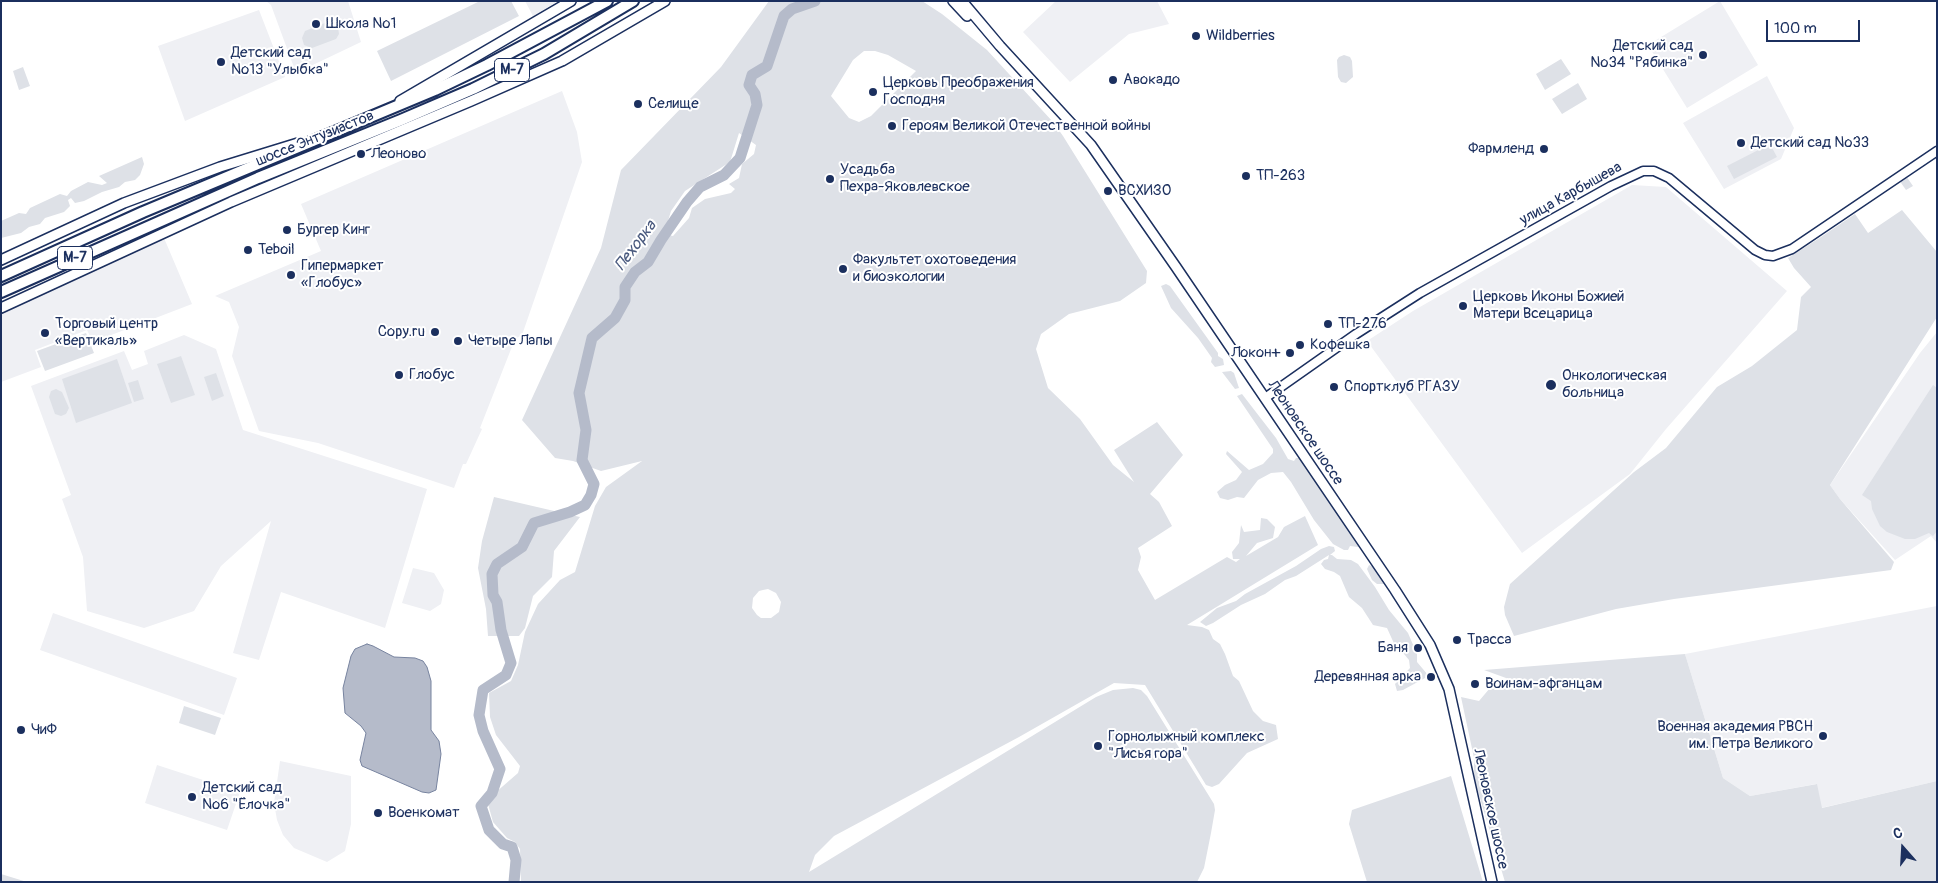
<!DOCTYPE html>
<html>
<head>
<meta charset="utf-8">
<style>
  body { margin:0 }
  #map { position:relative; width:1938px; height:883px; overflow:hidden; background:#fff; font-family:Pangolin,sans-serif }
  canvas { display:block }
  .frame { position:absolute; inset:0; border:2px solid #1b2f5e; pointer-events:none }
  .north { position:absolute; left:1878px; top:823px; width:50px; height:50px; -webkit-text-stroke:4px #fff; paint-order:stroke; rotate:341deg; font-size:14px; font-weight:700; line-height:20px; text-align:center; color:#1b2f5e }
  .north::after { content:''; display:block; margin:auto; width:18px; height:22px; background:#1b2f5e; clip-path:polygon(50% 0,100% 100%,50% 72%,0 100%) }
  .scale { position:absolute; left:1766px; top:20px; width:94px; height:22px; box-sizing:border-box; border:2px solid #1b2f5e; border-top:0; padding-left:6px; font-size:15px; line-height:18px; white-space:nowrap; color:#1b2f5e; -webkit-text-stroke:4px #fff; paint-order:stroke }
</style>
</head>
<body>
<div id="map">
<canvas width="1938" height="883"></canvas>
<div class="frame"></div>
<div class="north">С</div>
<div class="scale">100 m</div>
</div>
<script>
const context = document.querySelector('canvas').getContext('2d');
context.lineJoin = 'round';
function fill(path, color) { context.fillStyle = color; context.fill(path, 'evenodd'); }
const poly = rows => new Path2D(rows.map(r => 'M' + r).join(''));
function stroke(path, color, width, dash) { context.strokeStyle = color; context.lineWidth = width; context.lineCap = dash ? 'butt' : 'round'; context.setLineDash(dash || []); context.stroke(path); }
function label(font, color, halo, rows, align = 'center') {
  context.font = font + ' Pangolin,sans-serif'; context.lineWidth = 4; context.setLineDash([]); context.textBaseline = 'middle'; context.strokeStyle = halo; context.fillStyle = color; for (const [text, x, y, turn = 0] of rows) {
    context.save(); context.translate(x, y); context.rotate((+turn || 0) * Math.PI / 180); context.textAlign = isNaN(turn) ? turn : align; if (halo) context.strokeText(text, 0, 0); context.fillText(text, 0, 0); context.restore();
  }
}
fill(poly([
  [266,1,348,1,361,42,296,73,271,5],
  [525,1,558,1,533,16],
  [1056,1,1157,1,1169,24,1129,34,1070,82,1023,32],
  [1720,1,1758,65,1687,108,1648,45],
  [259,10,285,77,185,121,158,46],
  [1767,76,1794,128,1781,159,1724,189,1683,123],
  [562,91,577,132,582,162,522,335,515,339,480,428,482,429,466,464,463,464,454,488,318,443,259,431,232,356,239,327,229,302,215,296,321,251,301,204],
  [1632,185,1666,187,1787,291,1666,429,1630,474,1522,553,1367,341,1413,311],
  [164,238,192,304,93,342,87,330,35,350,41,367,1,382,1,313],
  [1937,332,1937,543,1931,536,1895,560,1840,499,1830,485,1920,353],
  [184,335,216,349,243,430,427,489,385,628,281,592,259,660,233,653,271,521,221,566,194,611,144,628,87,611,83,557,62,499,71,495,31,386,124,351,132,370,148,364,144,351],
  [413,568,434,573,444,590,441,604,430,611,402,603],
  [1937,606,1937,781,1821,808,1816,784,1750,796,1723,778,1685,654],
  [53,613,237,678,224,715,40,650],
  [280,761,351,776,351,824,345,851,327,862,294,848,283,835,277,820,274,803],
  [157,765,240,792,227,830,145,803]
]), '#eff0f4');
fill(poly([
  [480,1,511,1,519,16,391,81,377,51],
  [769,1,922,1,942,14,987,50,1053,122,1063,136,1147,271,1146,283,1120,301,1069,314,1041,334,1036,349,1048,388,1080,419,1113,465,1134,482,1114,450,1157,422,1183,455,1150,494,1159,502,1172,526,1138,548,1141,557,1138,570,1155,600,1227,557,1236,562,1240,559,1233,559,1232,552,1239,543,1241,525,1244,532,1260,530,1261,518,1267,519,1275,527,1273,538,1257,543,1246,556,1278,537,1284,527,1305,516,1318,545,1187,625,1202,627,1209,630,1213,639,1220,644,1225,654,1233,676,1239,681,1253,711,1263,721,1276,725,1278,739,1247,753,1219,784,1212,787,1206,785,1145,685,1114,683,1019,737,834,836,815,855,809,872,1096,697,1113,690,1133,688,1141,690,1147,696,1214,804,1215,810,1211,833,1204,868,1197,882,521,882,520,849,515,842,507,838,493,822,488,804,495,793,518,773,520,766,496,735,490,717,489,693,511,681,518,665,525,632,538,604,560,580,575,572,595,506,606,487,642,461,601,471,573,461,555,458,522,420,601,248,621,170,721,67],
  [864,51,875,51,888,55,916,71,871,116,859,122,849,118,831,96,853,60],
  [739,133,756,145,754,154,742,164,739,178,729,184,735,189,731,193,705,199,692,208,689,218,673,236,664,234,671,211,685,191,730,162],
  [763,590,768,589,776,593,781,602,779,612,771,618,761,618,757,615,752,608,753,598,759,591],
  [330,21,335,22,338,27,339,34,336,39,312,48,304,45,302,38,305,31],
  [1344,55,1350,57,1352,61,1353,77,1346,83,1341,82,1338,77,1337,60,1339,57],
  [1561,59,1571,74,1545,90,1536,74],
  [23,67,30,86,19,90,13,71],
  [1578,83,1587,99,1562,114,1552,99],
  [1770,144,1777,157,1734,179,1727,166],
  [142,157,144,164,140,175,135,180,125,182,119,187,102,192,84,201,75,203,71,198,68,200,70,206,64,212,45,218,40,224,29,227,21,233,1,238,1,221,19,213,26,214,30,208,60,194,67,196,71,191,88,182,102,185,107,183,99,176],
  [1906,176,1913,186,1906,190,1899,180],
  [1902,210,1937,252,1937,317,1830,485,1840,499,1894,562,1891,570,1674,599,1616,609,1514,636,1505,615,1504,607,1510,584,1634,472,1666,448,1717,387,1752,366,1797,330,1801,297,1811,287,1794,268,1788,258,1821,237,1855,214,1868,233],
  [1166,284,1170,286,1218,353,1218,356,1223,359,1224,365,1215,367,1211,362,1212,358,1198,338,1171,308,1161,286],
  [86,333,94,353,45,371,37,351],
  [181,356,195,395,171,403,157,364],
  [117,359,132,403,76,423,62,379],
  [1231,371,1234,373,1239,388,1235,389,1222,372],
  [216,373,224,396,212,401,204,377],
  [138,380,144,399,134,402,128,383],
  [1933,385,1937,388,1937,531,1933,536,1929,533,1915,539,1905,539,1887,532,1880,526,1872,509,1871,501,1862,495],
  [56,389,62,392,69,408,66,414,61,416,55,414,49,397,51,391],
  [1242,394,1276,438,1288,459,1294,461,1296,458,1300,458,1310,471,1358,542,1358,547,1350,546,1348,550,1344,550,1333,544,1314,520,1291,482,1283,472,1271,473,1258,480,1244,498,1237,497,1228,500,1220,498,1217,492,1225,485,1236,480,1242,472,1226,454,1227,451,1249,470,1263,464,1273,453,1273,449,1237,396],
  [494,497,580,517,554,551,552,577,533,596,525,628,519,636,488,636,486,609,478,568,482,541],
  [1329,546,1334,547,1335,551,1330,555,1332,555,1337,559,1351,560,1358,564,1375,587,1389,610,1408,633,1417,654,1417,662,1428,675,1425,678,1403,690,1397,691,1395,684,1410,668,1409,660,1404,654,1397,650,1387,628,1373,625,1362,608,1349,597,1340,576,1334,572,1325,569,1321,564,1324,560,1328,559,1329,555,1296,576,1285,580,1265,594,1241,605,1213,623,1206,626,1200,622,1217,608,1236,601,1245,594,1296,566,1321,549],
  [1369,565,1376,568,1383,579,1384,584,1377,584,1372,580,1367,569],
  [1685,654,1723,778,1750,796,1817,784,1822,808,1937,781,1937,882,1505,882,1474,778,1474,758,1461,697,1479,701,1490,688,1503,690,1506,678,1484,670],
  [184,706,221,718,215,735,179,723],
  [1451,776,1483,882,1367,882,1349,824,1352,810],
  [1,874,27,882,1,882]
]), '#dee1e7');
const water = poly([
  [367,644,373,646,394,657,415,658,423,661,427,667,431,681,431,730,439,741,441,754,436,790,429,793,422,792,362,766,360,760,366,733,361,726,345,713,343,688,351,656,355,649,367,644]
]);
fill(water, '#b5bbca');
stroke(water, '#77839f', 1);
stroke(poly([
  [514,882,516,860,512,847,503,844,489,830,481,806,492,793,500,769,483,731,479,715,483,690,506,675,511,663,501,630,497,602,493,595,492,574,497,564,522,547,534,523,570,512,585,505,591,495,594,484,582,460,586,430,579,393,592,338,615,318,625,300,625,287,635,272,648,262,661,240,687,202,700,187,724,175,740,158,757,105,755,94,749,85,752,75,767,66,784,16,792,9,815,1]
]), '#b5bbca', 11);
const tertiary = poly([
  [1265,398,1356,334,1420,293,1611,186,1643,171,1654,171,1669,178,1755,250,1765,255,1773,256,1792,249,1937,151]
]);
const secondary = poly([
  [953,1,967,16],
  [962,1,1000,46,1091,145,1176,267,1395,590,1430,645,1449,689,1492,882],
  [400,101,571,1]
]);
const primary = poly([
  [1,260,124,203,220,167,298,143],
  [1,308,231,202,471,101,562,61,665,1]
]);
const trunk = poly([
  [1,276,143,212,435,90,487,65,607,1],
  [1,292,258,178,401,120,473,89,544,54,633,1]
]);
stroke(tertiary, '#1b2f5e', 11);
stroke(secondary, '#1b2f5e', 12);
stroke(primary, '#1b2f5e', 12);
stroke(trunk, '#1b2f5e', 14);
stroke(tertiary, '#fff', 8);
stroke(secondary, '#fff', 9);
stroke(primary, '#fff', 9);
stroke(trunk, '#fff', 10);
for (const [x, y, r, color] of [
  [316,24,5,"#1b2f5e"],
  [1196,36,5,"#1b2f5e"],
  [1703,55,5,"#1b2f5e"],
  [221,62,5,"#1b2f5e"],
  [1113,80,5,"#1b2f5e"],
  [873,92,5,"#1b2f5e"],
  [638,104,5,"#1b2f5e"],
  [892,126,5,"#1b2f5e"],
  [1741,143,5,"#1b2f5e"],
  [1544,149,5,"#1b2f5e"],
  [361,154,5,"#1b2f5e"],
  [1246,176,5,"#1b2f5e"],
  [830,179,5,"#1b2f5e"],
  [1108,191,5,"#1b2f5e"],
  [287,230,5,"#1b2f5e"],
  [248,250,5,"#1b2f5e"],
  [843,269,5,"#1b2f5e"],
  [291,275,5,"#1b2f5e"],
  [1463,306,5,"#1b2f5e"],
  [1328,324,5,"#1b2f5e"],
  [435,332,5,"#1b2f5e"],
  [45,333,5,"#1b2f5e"],
  [458,341,5,"#1b2f5e"],
  [1300,345,5,"#1b2f5e"],
  [1290,353,5,"#1b2f5e"],
  [399,375,5,"#1b2f5e"],
  [1551,385,6,"#1b2f5e"],
  [1334,387,5,"#1b2f5e"],
  [1457,640,5,"#1b2f5e"],
  [1418,648,5,"#1b2f5e"],
  [1431,677,5,"#1b2f5e"],
  [1475,684,5,"#1b2f5e"],
  [21,730,5,"#1b2f5e"],
  [1823,736,5,"#1b2f5e"],
  [1098,746,5,"#1b2f5e"],
  [192,797,5,"#1b2f5e"],
  [378,813,5,"#1b2f5e"]
]) { const dot = new Path2D(); dot.arc(x, y, r, 0, 2 * Math.PI); context.fillStyle = color; context.fill(dot); stroke(dot, '#fff', 2); }
for (const [x, y, w] of [
  [512,70,35],
  [75,258,35]
]) { const box = new Path2D(); box.roundRect(x - w / 2, y - 11.5, w, 23, 4); context.fillStyle = '#fff'; context.fill(box); stroke(box, '#1b2f5e', 1); }
label('bold 14px', '#1b2f5e', null, [
  ["М-7",512,70],
  ["М-7",75,258]
]);
label('15px', '#1b2f5e', '#fff', [
  ["Школа №1",326,24],
  ["Wildberries",1206,36],
  ["Детский сад",1693,46,"right"],
  ["№34 \"Рябинка\"",1693,63,"right"],
  ["Детский сад",231,53],
  ["№13 \"Улыбка\"",231,70],
  ["Авокадо",1123,80],
  ["Церковь Преображения",883,83],
  ["Господня",883,100],
  ["Селище",648,104],
  ["Героям Великой Отечественной войны",902,126],
  ["Детский сад №33",1751,143],
  ["Фармленд",1534,149,"right"],
  ["Леоново",371,154],
  ["Усадьба",840,170],
  ["Пехра-Яковлевское",840,187],
  ["ТП-263",1256,176],
  ["ВСХИЗО",1118,191],
  ["Бургер Кинг",297,230],
  ["Teboil",258,250],
  ["Факультет охотоведения",853,260],
  ["и биоэкологии",853,277],
  ["Гипермаркет",301,266],
  ["«Глобус»",301,283],
  ["Церковь Иконы Божией",1473,297],
  ["Матери Всецарица",1473,314],
  ["Торговый центр",55,324],
  ["«Вертикаль»",55,341],
  ["ТП-276",1338,324],
  ["Copy.ru",425,332,"right"],
  ["Четыре Лапы",468,341],
  ["Кофешка",1310,345],
  ["Локон+",1280,353,"right"],
  ["Глобус",409,375],
  ["Онкологическая",1562,376],
  ["больница",1562,393],
  ["Спортклуб РГАЗУ",1344,387],
  ["Трасса",1467,640],
  ["Баня",1408,648,"right"],
  ["Деревянная арка",1421,677,"right"],
  ["Воинам-афганцам",1485,684],
  ["Военная академия РВСН",1813,727,"right"],
  ["им. Петра Великого",1813,744,"right"],
  ["ЧиФ",31,730],
  ["Горнолыжный комплекс",1108,737],
  ["\"Лисья гора\"",1108,754],
  ["Детский сад",202,788],
  ["№6 \"Ёлочка\"",202,805],
  ["Военкомат",388,813]
], 'left');
label('15px', '#1b2f5e', '#fff', [
  ["шоссе Энтузиастов",315,139,-22],
  ["улица Карбышева",1571,194,-29],
  ["Леоновское шоссе",1305,433,56],
  ["Леоновское шоссе",1490,809,78]
]);
label('italic 16px', '#49597e', '#fff', [
  ["Пехорка",636,246,-53]
]);
</script>
</body>
</html>
